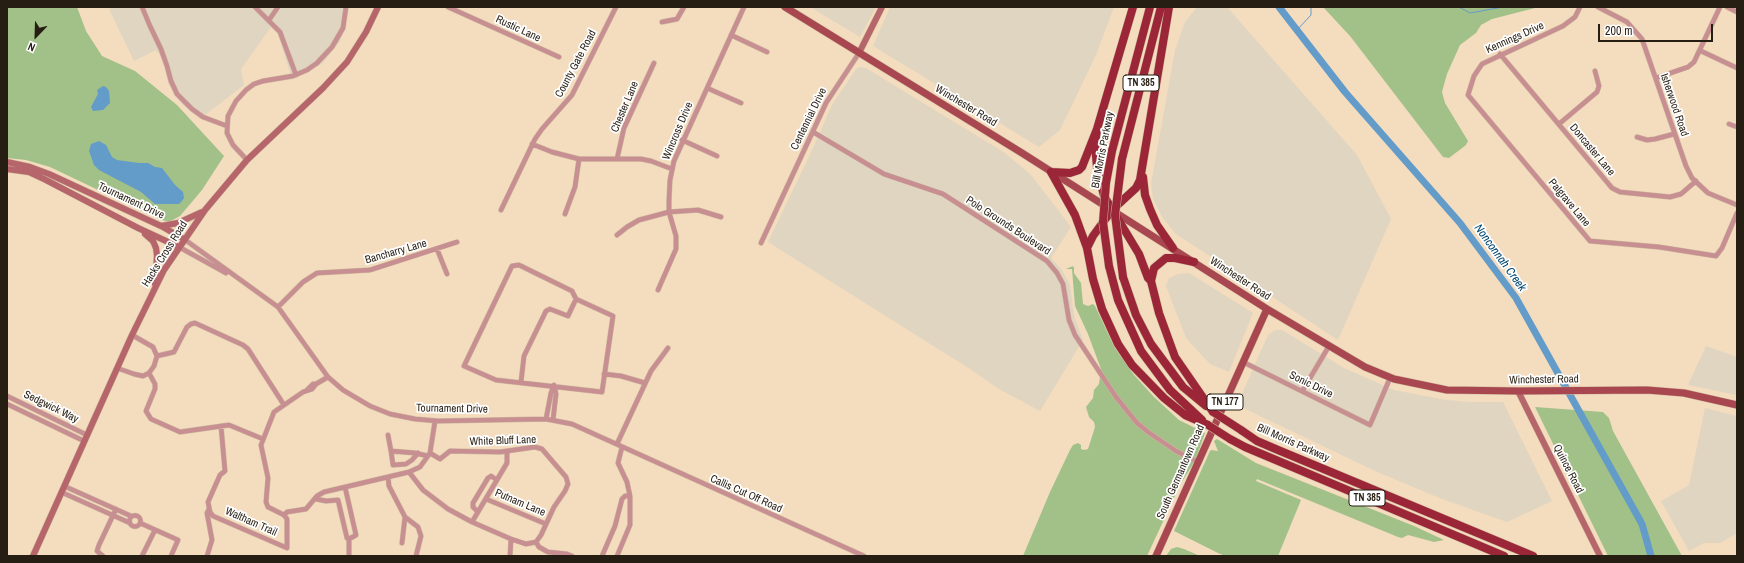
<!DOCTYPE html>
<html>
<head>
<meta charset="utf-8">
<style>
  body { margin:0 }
  #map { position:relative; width:1744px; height:563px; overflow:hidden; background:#f4dcbe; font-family:"Archivo Narrow",sans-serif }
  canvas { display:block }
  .frame { position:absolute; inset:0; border:8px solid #271e13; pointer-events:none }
  .north { position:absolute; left:16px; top:16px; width:40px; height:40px; -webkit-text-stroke:3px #fff; paint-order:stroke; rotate:203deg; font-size:11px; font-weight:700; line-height:16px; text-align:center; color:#271e13 }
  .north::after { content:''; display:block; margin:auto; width:14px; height:18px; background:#271e13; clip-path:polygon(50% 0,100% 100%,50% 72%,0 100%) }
  .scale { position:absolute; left:1598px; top:24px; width:115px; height:18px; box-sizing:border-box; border:2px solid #271e13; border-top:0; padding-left:5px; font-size:12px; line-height:14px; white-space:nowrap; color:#271e13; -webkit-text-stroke:3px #fff; paint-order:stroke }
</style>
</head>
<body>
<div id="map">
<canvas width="1744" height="563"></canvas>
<div class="frame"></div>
<div class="north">N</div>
<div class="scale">200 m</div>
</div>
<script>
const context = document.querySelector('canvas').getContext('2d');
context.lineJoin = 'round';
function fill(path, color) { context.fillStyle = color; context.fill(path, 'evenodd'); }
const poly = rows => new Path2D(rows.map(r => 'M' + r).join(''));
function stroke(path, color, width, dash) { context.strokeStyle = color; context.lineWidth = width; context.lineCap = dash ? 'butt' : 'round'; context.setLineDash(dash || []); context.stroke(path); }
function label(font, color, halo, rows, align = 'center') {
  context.font = font + ' "Archivo Narrow",sans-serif'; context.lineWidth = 3.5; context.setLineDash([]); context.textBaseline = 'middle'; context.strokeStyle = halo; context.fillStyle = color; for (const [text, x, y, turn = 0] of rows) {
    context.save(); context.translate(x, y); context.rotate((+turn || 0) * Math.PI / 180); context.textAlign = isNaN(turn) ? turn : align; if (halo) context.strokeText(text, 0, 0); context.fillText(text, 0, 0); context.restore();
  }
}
fill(poly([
  [113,7,349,7,341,40,322,64,292,79,277,31,271,27,241,69,244,85,200,119,181,103,168,83,163,60,156,50,134,61,109,9],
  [810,7,876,7,860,37],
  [890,7,1114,7,1096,55,1060,130,1039,147,873,46],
  [1197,7,1227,7,1357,155,1391,219,1338,340,1176,234,1162,217,1153,199,1151,184,1175,50,1185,22],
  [859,67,866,68,1005,153,1031,175,1071,227,1051,258,1062,270,1070,285,1074,316,1083,340,1040,411,999,389,970,369,768,242,813,148,832,105,856,69],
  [1189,273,1253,313,1229,372,1210,364,1186,338,1166,286,1169,278,1178,274],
  [1275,330,1282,330,1344,368,1394,390,1446,400,1470,402,1503,402,1552,501,1507,522,1442,499,1375,471,1237,405,1268,335],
  [1706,346,1737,357,1737,395,1688,385],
  [1705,408,1737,416,1737,533,1720,543,1704,543,1689,551,1661,501,1689,485]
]), '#e0d5c1');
fill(poly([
  [7,7,77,7,86,31,102,56,135,71,177,105,224,156,202,190,180,216,169,222,159,219,50,167,26,160,7,158],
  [1323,7,1539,7,1492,19,1481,25,1476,33,1460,45,1447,74,1442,92,1445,103,1468,141,1466,145,1449,158,1443,157,1350,36],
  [1073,266,1074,268,1074,273,1081,283,1083,304,1088,306,1093,304,1095,306,1115,348,1134,375,1154,397,1179,420,1205,433,1195,461,1180,485,1147,556,1023,556,1050,492,1070,450,1073,445,1078,443,1081,445,1081,449,1084,450,1088,449,1095,427,1094,422,1089,417,1086,407,1093,398,1094,390,1099,384,1101,369,1088,334,1075,306,1072,269,1066,269],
  [1535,407,1603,412,1609,418,1613,431,1682,556,1608,556],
  [1217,439,1256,463,1414,526,1444,540,1434,542,1408,535,1402,538,1398,537,1257,479,1256,481,1301,500,1278,556,1225,556,1218,553,1174,531,1210,451,1211,450,1218,451,1214,441],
  [1177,547,1184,549,1200,556,1166,556,1171,549]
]), '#a1c189');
fill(poly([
  [103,86,106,87,109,91,110,103,103,110,93,111,91,107,98,94,97,90],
  [99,141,106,145,112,157,117,160,139,163,148,163,155,167,162,168,175,185,183,192,184,198,182,201,179,204,155,204,141,192,99,170,94,165,89,151,91,144]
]), '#639bc9');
stroke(poly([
  [1459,7,1470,13,1503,7],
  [1297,30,1311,15,1311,7]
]), '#639bc9', 1);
stroke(poly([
  [1279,7,1345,92,1460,223,1516,298,1642,524,1651,556]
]), '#639bc9', 7);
const street = poly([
  [142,7,150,26,161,49,167,66,171,81,177,94,192,109,203,117,227,126],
  [255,7,280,32,296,75],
  [448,7,559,57],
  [1580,7,1575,17,1563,26,1482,64,1474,76,1468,95,1590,241,1659,247,1716,256,1722,248,1737,213],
  [1598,7,1627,22,1642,39,1686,166,1692,178,1708,193,1737,205],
  [1727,7,1737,12],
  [269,20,278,7],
  [662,22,677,19,684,7],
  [731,35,767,52],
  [1701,51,1737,68],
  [1500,54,1612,188,1620,192,1670,197,1681,194,1696,181],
  [1656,78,1688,67,1694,62,1720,7],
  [707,88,741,103],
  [1559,124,1597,92,1599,86,1595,71],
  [1729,124,1737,127],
  [813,132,884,174,943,194,1047,261,1057,273,1063,284,1069,320,1075,335,1116,397,1137,423,1148,432,1176,451,1198,462],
  [1637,137,1647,140,1655,139,1674,134],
  [682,140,717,156],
  [532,144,552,152,579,159,641,159,651,161,672,169],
  [617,159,624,128,654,63],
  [247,160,233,145,227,133,228,116,236,101,246,90,254,84,263,81,293,76,307,70,317,63,332,47,343,28,346,7],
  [501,210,535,139,542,129,572,95,616,7],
  [565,214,575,187,579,159],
  [617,235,627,227,639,220,669,212,698,210,721,217],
  [184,239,278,307,328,377,343,390,370,406,390,414,415,419,438,421,546,419,572,424,864,556],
  [761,243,826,103,859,53],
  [179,247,226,273],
  [437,249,447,274],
  [519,265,572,291,576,299,613,316,602,392,496,380,464,366,512,266,519,265],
  [658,290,676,249,676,236,669,212,669,200,670,180,674,161,744,7],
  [278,307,303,282,317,273,370,270,457,242],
  [157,356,174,352,187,327,191,324,195,323,243,345,248,349,284,405],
  [1243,362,1370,425,1390,378],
  [117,368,134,374,143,376,149,373,154,366,157,356,153,347,132,335],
  [149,373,155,384,155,389,146,411,151,419,180,432,229,425,263,439],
  [604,374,621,376,645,383],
  [521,382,524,356,546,311,550,309,568,316,576,299],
  [307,390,313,384,316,384],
  [1303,390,1329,346],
  [7,396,87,435],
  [7,404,84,441],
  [546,419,551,393,554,385,556,394,553,420],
  [221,426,225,471,220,475,208,502,210,512,213,516,287,548,287,519,284,515,268,507,266,502,268,478,261,445,274,412,303,392,312,389,316,384,328,377],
  [388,435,391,451],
  [617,444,651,371,668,348],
  [418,453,412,460,406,464,393,465,391,451,415,453,428,456],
  [430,453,440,459,450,451,500,452,535,447,542,449,566,477,568,484,565,491,554,507,541,535,536,542],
  [409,472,423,490,448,509,472,522,511,539,526,544,536,542,539,547,548,552,567,554,572,556],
  [388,477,389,486,405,517,418,527,421,536,416,556],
  [64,486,131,516],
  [345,487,356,535,349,539],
  [61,492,130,523],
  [316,499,326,501,338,500,347,538,349,539,349,556],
  [486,499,546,524],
  [478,512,473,507,473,503,488,478,491,476,497,480],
  [284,515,287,512,306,509,317,496,324,492,409,472,420,467,430,453,435,421],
  '129.5 521a5.5 5.5 0 1 1 11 0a5.5 5.5 0 1 1-11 0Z',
  [472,522,507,463,507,451],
  [140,523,178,540,171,556],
  [402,543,405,517],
  [103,556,97,551,99,545,116,509],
  [142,556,155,530],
  [207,556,212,540,207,513,209,509],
  [510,556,511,539],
  [602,556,615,526,622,499,625,496,630,496,627,482,618,463,622,447],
  [617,556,630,525,630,496]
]);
const secondary = poly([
  [859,53,882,7],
  [7,162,30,167,49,174,161,226,184,239],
  [7,169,29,172,44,179,138,228,179,247],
  [161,226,178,223,202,212],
  [145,234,153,241,156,248,157,256,155,284],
  [1518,391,1600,556],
  [33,556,132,335,164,270,205,210,247,160,323,88,347,62,366,32,378,7]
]);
const primary = poly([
  [785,7,1022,153,1267,309,1365,367,1394,379,1447,390,1518,391,1647,390,1684,393,1737,405],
  [1156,556,1267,309]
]);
const highway = poly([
  [1169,7,1140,180,1136,188,1112,210,1093,236,1087,248,1093,279,1102,309,1118,344,1132,365,1164,398,1185,415,1208,425],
  [1097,129,1095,145,1097,167,1104,196,1139,254,1148,278,1151,281,1159,313,1175,357,1213,412],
  [1112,151,1150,7],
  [1122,159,1161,7],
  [1051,172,1070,173,1079,170,1082,167,1097,129,1133,7],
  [1051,172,1075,215,1087,248],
  [1143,177,1145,195,1150,209,1157,225,1173,248],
  [1109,266,1118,300,1141,351,1170,390,1202,420],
  [1123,277,1136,315,1151,344,1183,387,1206,406],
  [1151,281,1154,268,1166,258,1175,258,1194,262],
  [1241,430,1257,441,1278,450,1533,556],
  [1230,439,1245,447,1504,556]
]);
stroke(street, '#cfba9f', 5.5);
stroke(secondary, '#cfba9f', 7);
stroke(primary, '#cfba9f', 8);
stroke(highway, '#cfba9f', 9);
stroke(street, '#c78f91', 4.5);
stroke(secondary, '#b6666b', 6);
stroke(primary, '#a84750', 7);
stroke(highway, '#9a2638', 8);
const highwayBridge = poly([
  [1122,159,1115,215,1123,277],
  [1109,266,1103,222,1106,183,1112,151],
  [1213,412,1241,430],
  [1208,425,1230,439]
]);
stroke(highwayBridge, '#cfba9f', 9, []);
stroke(highwayBridge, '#9a2638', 8);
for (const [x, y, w] of [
  [1141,83,36],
  [1225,402,36],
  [1367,498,36]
]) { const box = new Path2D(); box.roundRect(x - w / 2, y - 8, w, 16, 3); context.fillStyle = '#fff'; context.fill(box); stroke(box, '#271e13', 1); }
label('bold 10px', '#271e13', null, [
  ["TN 385",1141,83],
  ["TN 177",1225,402],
  ["TN 385",1367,498]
]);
label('11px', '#271e13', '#fff', [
  ["Rustic Lane",518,29,25],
  ["Kennings Drive",1515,38,-24],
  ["County Gate Road",576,64,-62],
  ["Isherwood Road",1674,105,71],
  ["Winchester Road",966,106,31],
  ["Chester Lane",625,107,-67],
  ["Centennial Drive",809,119,-64],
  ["Wincross Drive",678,131,-67],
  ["Bill Morris Parkway",1103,150,-79],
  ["Doncaster Lane",1592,150,50],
  ["Tournament Drive",131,201,25],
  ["Palgrave Lane",1569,203,50],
  ["Polo Grounds Boulevard",1008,226,33],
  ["Bancharry Lane",396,252,-16],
  ["Hacks Cross Road",165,254,-58],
  ["Winchester Road",1240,279,33],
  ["Winchester Road",1544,380,-1],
  ["Sonic Drive",1311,385,26],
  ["Sedgwick Way",51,407,26],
  ["Tournament Drive",452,409,1],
  ["White Bluff Lane",503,441,-2],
  ["Bill Morris Parkway",1293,443,24],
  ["Quince Road",1568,469,63],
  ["South Germantown Road",1181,472,-66],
  ["Callis Cut Off Road",746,494,24],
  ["Putnam Lane",520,503,23],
  ["Waltham Trail",251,522,24]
]);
label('italic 12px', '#004773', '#fff', [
  ["Nonconnah Creek",1500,258,54]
]);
</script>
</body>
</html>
